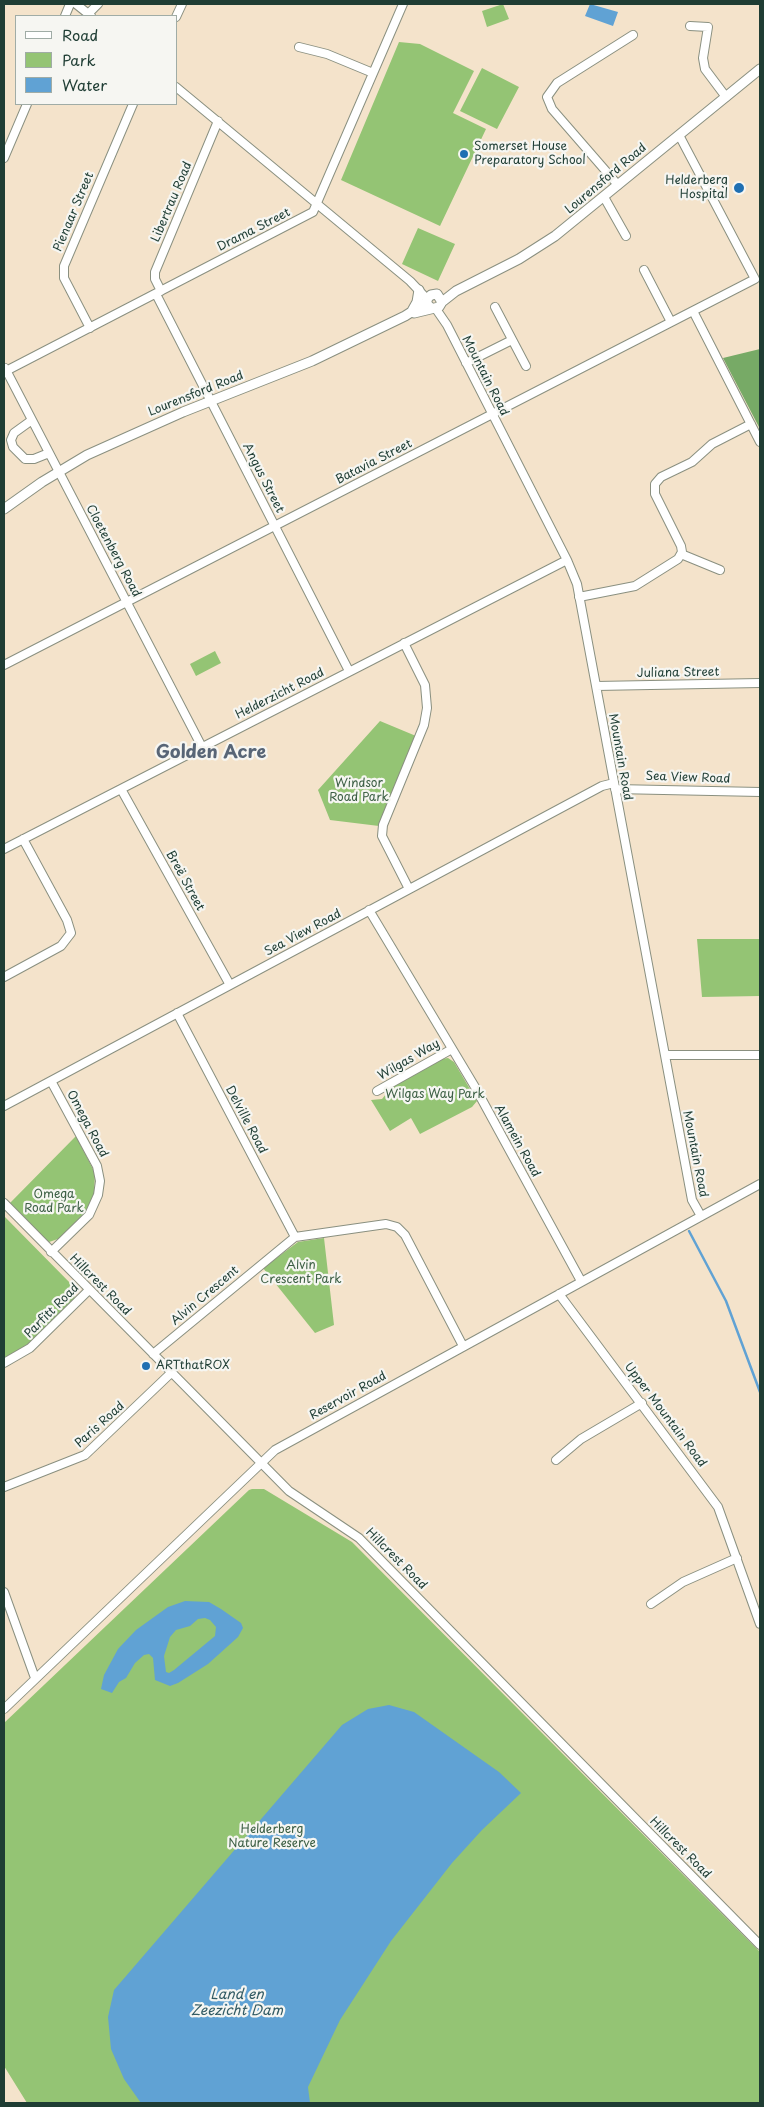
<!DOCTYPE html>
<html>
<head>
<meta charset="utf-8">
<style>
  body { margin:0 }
  #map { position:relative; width:764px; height:2107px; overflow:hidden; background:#f4e3cb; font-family:"Playpen Sans",sans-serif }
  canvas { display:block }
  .frame { position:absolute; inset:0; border:5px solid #1f3d34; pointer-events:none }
  .legend { position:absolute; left:15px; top:15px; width:162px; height:90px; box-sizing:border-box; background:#f6f6f2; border:1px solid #a0aca6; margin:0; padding:6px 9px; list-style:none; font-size:15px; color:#1f3d34 }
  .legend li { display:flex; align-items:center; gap:10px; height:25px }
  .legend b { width:25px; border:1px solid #a0aca6 }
</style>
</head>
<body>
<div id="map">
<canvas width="764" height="2107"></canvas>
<div class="frame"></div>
<ul class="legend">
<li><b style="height:6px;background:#fff"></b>Road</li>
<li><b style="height:14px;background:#94c474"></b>Park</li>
<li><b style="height:14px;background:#60a2d4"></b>Water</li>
</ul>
</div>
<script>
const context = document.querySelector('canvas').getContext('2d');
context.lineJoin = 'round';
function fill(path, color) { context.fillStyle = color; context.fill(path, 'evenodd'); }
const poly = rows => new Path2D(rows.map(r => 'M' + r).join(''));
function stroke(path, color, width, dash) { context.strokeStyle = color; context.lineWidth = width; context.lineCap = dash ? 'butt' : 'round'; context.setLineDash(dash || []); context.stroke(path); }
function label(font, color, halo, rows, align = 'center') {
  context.font = font + ' "Playpen Sans",sans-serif'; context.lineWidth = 4.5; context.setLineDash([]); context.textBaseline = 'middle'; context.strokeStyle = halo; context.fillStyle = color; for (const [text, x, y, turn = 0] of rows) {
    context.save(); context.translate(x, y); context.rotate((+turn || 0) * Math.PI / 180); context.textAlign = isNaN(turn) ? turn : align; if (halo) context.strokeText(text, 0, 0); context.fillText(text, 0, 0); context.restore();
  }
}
fill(poly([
  [503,4,509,19,487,27,482,11],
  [399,42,420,44,474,71,453,113,486,129,440,226,341,180],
  [482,68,519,87,497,129,460,111],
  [418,228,455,244,438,281,402,264],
  [215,651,221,663,196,676,190,664],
  [380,721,416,736,379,826,330,820,318,790],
  [697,939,760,939,760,996,702,997],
  [448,1058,454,1062,477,1101,472,1107,420,1134,411,1118,390,1131,371,1100,382,1099,391,1088,442,1059],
  [76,1136,95,1173,94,1195,86,1212,58,1239,49,1242,10,1203],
  [4,1216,75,1288,76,1293,73,1301,29,1346,4,1359],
  [324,1238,334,1325,315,1333,263,1268,298,1242],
  [252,1489,264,1489,352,1542,760,1952,760,2103,27,2103,4,2066,4,1723,249,1490]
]), '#94c474');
fill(poly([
  [760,349,760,429,723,358]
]), '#7a6');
fill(poly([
  [590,4,618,12,613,26,585,16],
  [185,1601,209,1602,221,1609,241,1623,243,1628,238,1637,208,1664,178,1683,170,1686,155,1680,153,1658,149,1654,144,1655,135,1663,126,1678,119,1682,112,1693,101,1689,104,1675,118,1649,136,1630,168,1607],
  [205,1618,210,1620,216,1627,215,1636,174,1670,169,1673,166,1672,164,1656,170,1637,176,1630,190,1626,198,1619],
  [389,1705,414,1712,499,1772,521,1793,482,1830,452,1863,391,1941,340,2020,308,2087,310,2103,141,2103,124,2079,111,2049,108,2017,114,1990,342,1725,368,1709]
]), '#60a2d4');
stroke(poly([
  [689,1231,726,1301,760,1392]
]), '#60a2d4', 2.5);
const minor = poly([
  [76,4,91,16],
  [88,14,98,4],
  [65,16,70,4],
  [176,17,182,4],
  [690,26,708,27,703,58,705,69,726,97],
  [299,47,327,54,373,73],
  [176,87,410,281,427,299],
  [4,158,27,104],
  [618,185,552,109,547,97,557,83,633,35],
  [604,197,626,236],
  [644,270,671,322],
  [161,291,155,279,155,272,218,121],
  [156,294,349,671],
  [495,307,526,366],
  [436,309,447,325,567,560,577,584,692,1200,701,1216],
  [693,311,760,442],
  [90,328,64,278,64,266,133,104],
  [466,363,512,340],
  [5,368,202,747],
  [4,372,313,212,403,4],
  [32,420,14,433,11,440,13,447,25,459,34,459,49,453],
  [681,554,720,570],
  [579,597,635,586,678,559,682,552,681,546,655,494,655,484,661,477,692,462,712,444,751,424],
  [404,643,425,685,427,708,424,725,383,825,382,836,409,889],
  [4,665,755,279,679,135],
  [596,686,760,683],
  [121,789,230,985],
  [615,789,760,792],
  [4,849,567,560],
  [369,910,475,1087,581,1281],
  [4,977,61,946,71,933,67,920,23,839],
  [177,1013,295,1237],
  [665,1055,760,1055],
  [51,1081,97,1166,100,1181,98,1195,89,1215,51,1252],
  [377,1091,452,1049],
  [4,1106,602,786,614,783],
  [4,1203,289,1491,359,1538,760,1945],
  [559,1294,718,1507,760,1624],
  [153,1354,295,1237,386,1224,397,1227,405,1235,463,1346],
  [4,1363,30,1348,89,1290],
  [556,1460,581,1439,642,1403],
  [4,1487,85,1455,171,1373],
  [4,1592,35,1678],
  [651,1604,683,1582,737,1558],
  [4,1709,275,1450,760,1184]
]);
const tertiary = poly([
  [442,302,456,291,519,259,555,236,760,69],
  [412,311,417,302,419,290],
  [414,313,439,307,442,302,437,294,431,295,427,299,427,304,431,308],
  [4,509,42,482,87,455,183,412,312,361,405,316,427,302]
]);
stroke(minor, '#8a9080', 10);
stroke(tertiary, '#8a9080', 11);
stroke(minor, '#fff', 8);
stroke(tertiary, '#fff', 9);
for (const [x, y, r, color] of [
  [464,154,5,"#1f6fb2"],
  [739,188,6,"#1f6fb2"],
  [146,1366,5,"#1f6fb2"]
]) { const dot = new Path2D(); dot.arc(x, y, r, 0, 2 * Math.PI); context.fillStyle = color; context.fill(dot); stroke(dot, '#f6f6f2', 2); }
label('12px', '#1f3d34', '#f6f6f2', [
  ["Somerset House",474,147],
  ["Preparatory School",474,161],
  ["Helderberg",728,181,"right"],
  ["Hospital",728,195,"right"],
  ["ARTthatROX",156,1366]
], 'left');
label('12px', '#1f3d34', '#f6f6f2', [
  ["Lourensford Road",606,179,-40],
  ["Libertrau Road",172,202,-67],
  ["Pienaar Street",74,212,-67],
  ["Drama Street",254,230,-27],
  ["Mountain Road",485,376,63],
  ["Lourensford Road",196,394,-22],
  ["Batavia Street",374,462,-27],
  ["Angus Street",263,478,63],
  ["Cloetenberg Road",113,551,62],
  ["Juliana Street",678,673,-1],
  ["Helderzicht Road",280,694,-27],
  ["Mountain Road",620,757,80],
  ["Sea View Road",688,778,2],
  ["Breë Street",185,881,61],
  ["Sea View Road",303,933,-28],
  ["Wilgas Way",409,1060,-30],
  ["Delville Road",246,1120,62],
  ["Omega Road",87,1124,62],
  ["Alamein Road",517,1141,61],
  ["Mountain Road",695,1154,79],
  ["Hillcrest Road",100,1285,45],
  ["Alvin Crescent",205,1296,-40],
  ["Parfitt Road",52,1311,-45],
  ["Reservoir Road",348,1396,-29],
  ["Upper Mountain Road",665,1415,53],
  ["Paris Road",100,1425,-42],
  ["Hillcrest Road",396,1559,45],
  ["Hillcrest Road",680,1848,45]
]);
label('12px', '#3c5f44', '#f6f6f2', [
  ["Windsor",359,784],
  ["Road Park",359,798],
  ["Wilgas Way Park",435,1095],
  ["Omega",54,1195],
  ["Road Park",54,1209],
  ["Alvin",301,1266],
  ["Crescent Park",301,1280],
  ["Helderberg",272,1830],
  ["Nature Reserve",272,1844]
]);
label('italic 14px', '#325b64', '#f6f6f2', [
  ["Land en",237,1995],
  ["Zeezicht Dam",237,2011]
]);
label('bold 18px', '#586576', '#f6f6f2', [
  ["Golden Acre",211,753]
]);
</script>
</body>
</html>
